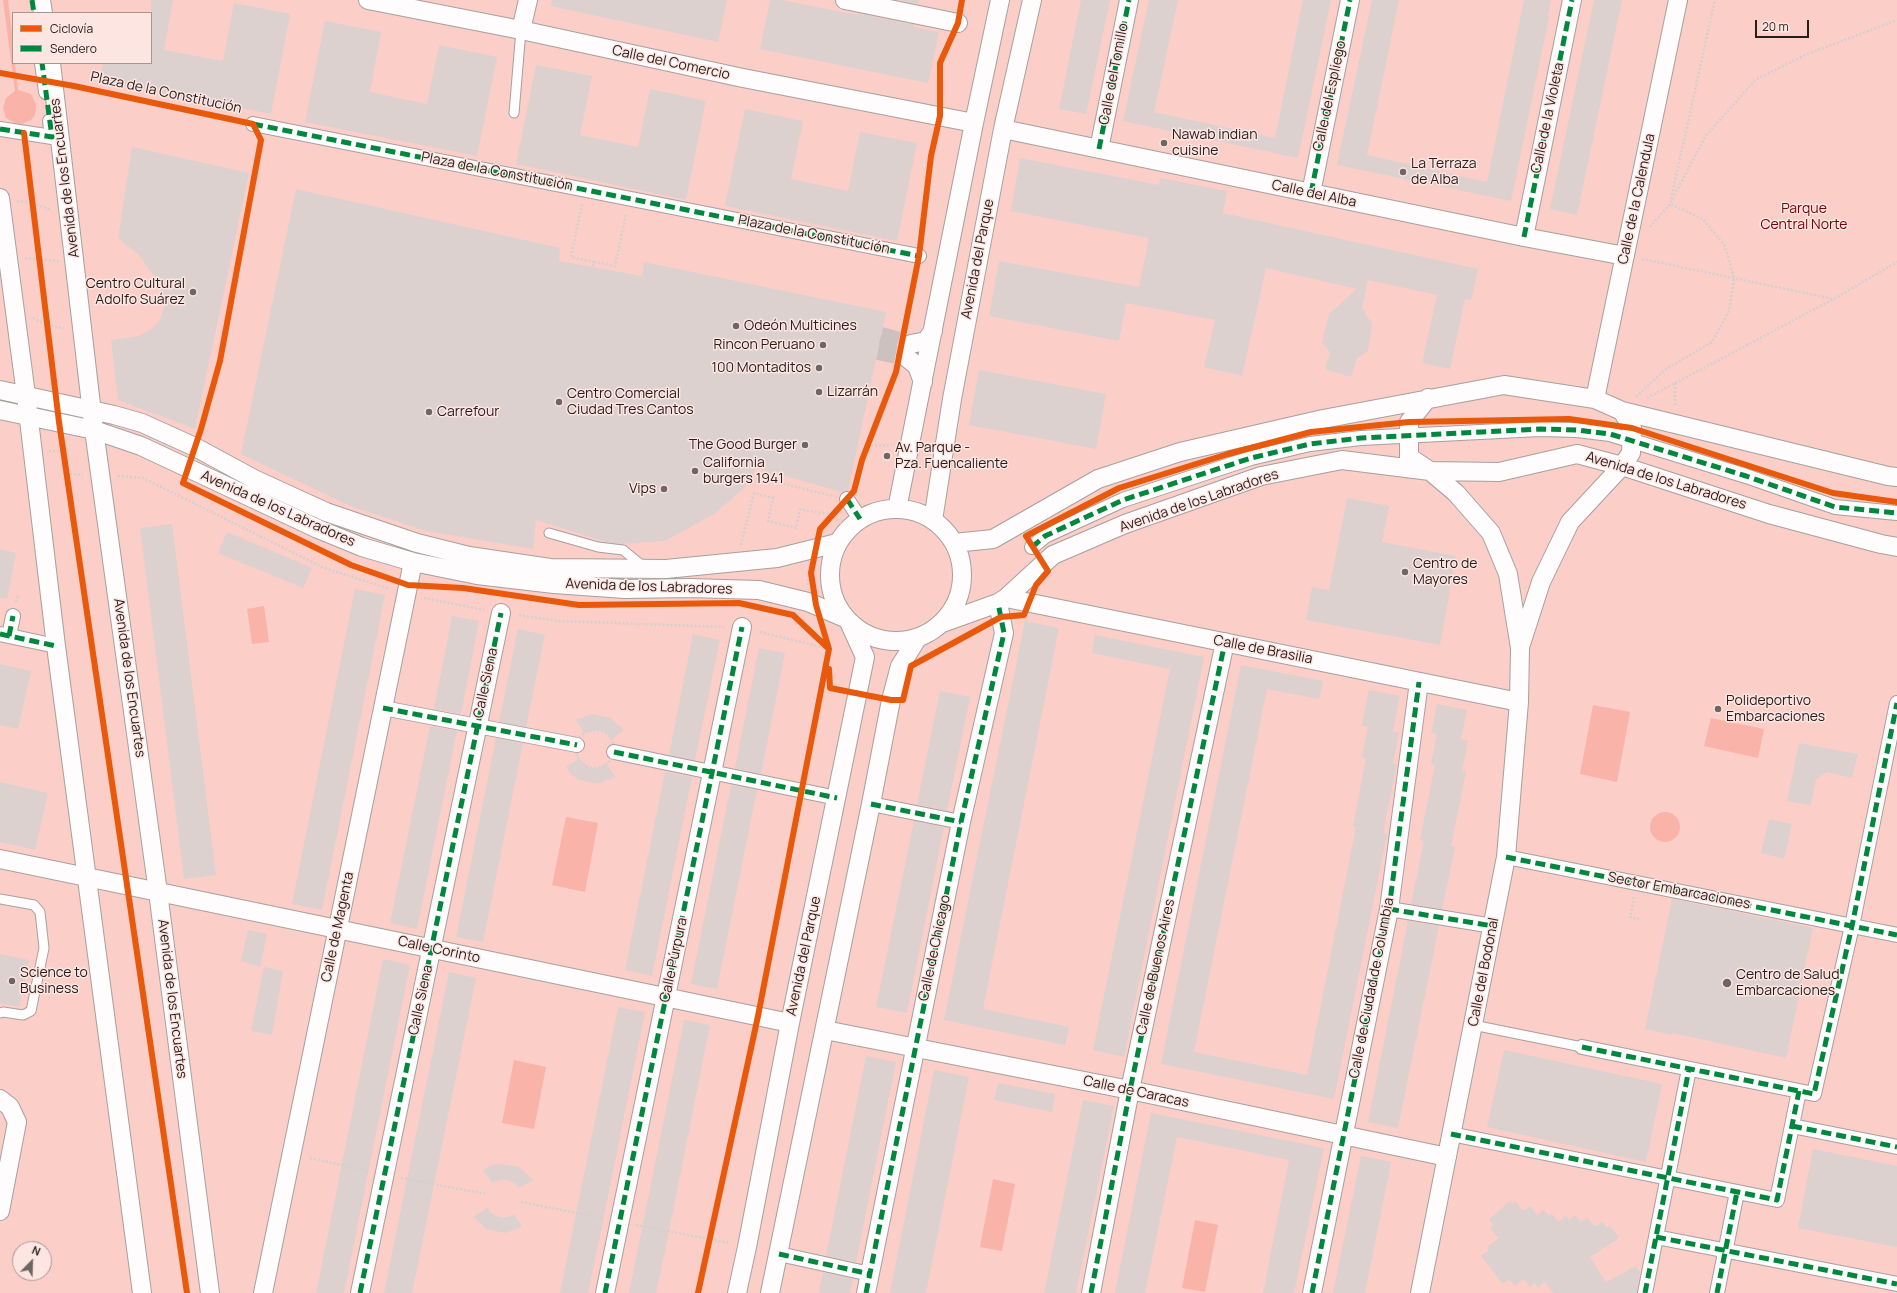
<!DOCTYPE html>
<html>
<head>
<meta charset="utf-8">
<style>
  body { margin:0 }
  #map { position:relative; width:1897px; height:1293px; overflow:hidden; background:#f7eae8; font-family:Manrope,sans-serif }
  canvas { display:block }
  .legend { position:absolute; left:12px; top:12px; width:140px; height:52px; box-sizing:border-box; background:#fde6e2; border:1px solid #a79692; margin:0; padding:5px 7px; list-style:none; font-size:12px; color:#271d1b }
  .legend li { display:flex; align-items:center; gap:8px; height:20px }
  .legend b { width:20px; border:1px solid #a79692 }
  .north { position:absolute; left:12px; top:1241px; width:40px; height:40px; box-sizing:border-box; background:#fde6e2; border:1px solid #a79692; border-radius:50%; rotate:23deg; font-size:11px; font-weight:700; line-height:16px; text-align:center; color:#271d1b }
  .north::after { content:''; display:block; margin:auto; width:14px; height:18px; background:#706563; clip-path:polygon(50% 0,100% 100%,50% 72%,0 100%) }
  .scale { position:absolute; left:1755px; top:20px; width:54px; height:18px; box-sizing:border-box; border:2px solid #271d1b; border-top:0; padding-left:5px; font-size:12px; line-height:14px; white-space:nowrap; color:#271d1b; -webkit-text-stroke:3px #fde6e2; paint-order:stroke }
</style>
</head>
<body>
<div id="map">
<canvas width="1897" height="1293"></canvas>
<ul class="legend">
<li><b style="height:5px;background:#e8590c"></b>Ciclovía</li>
<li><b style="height:5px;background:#00873e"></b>Sendero</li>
</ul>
<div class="north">N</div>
<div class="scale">20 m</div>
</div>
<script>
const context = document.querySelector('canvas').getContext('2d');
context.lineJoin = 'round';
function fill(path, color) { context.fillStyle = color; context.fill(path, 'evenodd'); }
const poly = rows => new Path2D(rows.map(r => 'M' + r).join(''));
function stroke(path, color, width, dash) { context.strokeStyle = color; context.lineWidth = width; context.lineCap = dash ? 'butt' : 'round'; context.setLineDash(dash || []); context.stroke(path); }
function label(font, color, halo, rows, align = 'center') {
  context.font = font + ' Manrope,sans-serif'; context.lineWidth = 3; context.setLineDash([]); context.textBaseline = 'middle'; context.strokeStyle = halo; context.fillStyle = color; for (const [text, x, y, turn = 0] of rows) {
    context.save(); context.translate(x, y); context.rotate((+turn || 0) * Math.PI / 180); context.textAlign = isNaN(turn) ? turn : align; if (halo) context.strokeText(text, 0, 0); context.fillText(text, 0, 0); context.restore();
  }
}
fill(poly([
  [0,0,1897,0,1897,1293,0,1293],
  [13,13,151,13,151,63,13,63],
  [20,1249,44,1249,44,1273,20,1273]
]), '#fbcec8');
fill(poly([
  [3,0,8,0,13,43,13,63,15,63,18,90,31,94,36,104,35,115,31,120,21,124,15,123,6,118,3,108,6,98,15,91],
  [264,606,269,642,252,644,247,609],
  [1593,705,1630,712,1617,782,1580,774],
  [1711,718,1764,729,1758,758,1704,746],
  '1650 827a15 15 0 1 1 30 0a15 15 0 1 1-30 0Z',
  [566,817,598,823,585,892,552,885],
  [514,1060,546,1067,534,1129,502,1123],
  [993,1179,1015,1184,1002,1251,980,1247],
  [1195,1220,1218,1225,1205,1292,1182,1288]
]), '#fab3a9');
fill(poly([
  [151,0,173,0,164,50,223,61,234,3,290,14,271,114,100,80,103,63,151,63],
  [552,0,727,0,718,42,551,6],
  [770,0,782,0,857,15,857,13,914,25,914,27,939,32,928,83,760,49],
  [898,0,919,0,918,4],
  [1081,0,1110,0,1086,114,1059,109],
  [1149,0,1178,0,1154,112,1275,138,1303,0,1331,0,1298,158,1123,121],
  [1372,0,1399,0,1367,155,1487,182,1524,0,1551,0,1548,16,1549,17,1511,201,1337,165],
  [1594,0,1622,0,1577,215,1550,209],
  [325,21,381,32,370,92,427,104,439,45,497,57,477,156,305,122],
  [536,65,592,76,580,135,638,147,650,89,706,101,686,200,516,164],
  [745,109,803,121,791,179,848,191,860,132,917,143,897,241,725,206],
  [132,147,249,173,195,429,118,400,111,340,139,336,152,329,160,320,165,305,160,287,153,274,138,254,118,238],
  [1020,158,1159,185,1160,178,1227,191,1223,213,1478,269,1471,300,1465,299,1450,369,1422,363,1437,295,1368,280,1362,308,1372,324,1368,351,1357,358,1351,377,1325,369,1330,352,1322,343,1329,314,1357,289,1266,268,1242,376,1204,367,1215,320,1126,303,1119,341,989,316,999,261,1139,287,1149,238,1011,211],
  [296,189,560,248,559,261,642,276,644,262,886,312,848,491,842,492,756,468,745,487,714,514,665,541,622,544,606,542,536,520,533,549,426,531,350,506,241,454],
  [979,370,1106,394,1096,449,969,425],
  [1347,498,1389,506,1382,542,1456,556,1440,645,1306,620,1312,587,1329,590],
  [172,524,216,875,184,879,140,528],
  [227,532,312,568,303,588,218,553],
  [0,549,16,553,7,599,0,598],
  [355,589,385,595,322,910,292,904],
  [452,616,479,621,461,714,434,709],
  [1025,621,1059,628,983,1009,1069,1027,1065,1045,944,1020],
  [518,629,545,635,526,727,499,722],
  [693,634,720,640,695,760,669,755],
  [1095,635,1204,657,1124,1057,1093,1050,1170,669,1092,653],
  [759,648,785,653,761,774,735,768],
  [0,664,31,671,18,729,0,725],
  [1241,665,1323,681,1319,699,1267,689,1194,1052,1307,1075,1356,827,1353,827,1366,758,1362,757,1368,727,1362,725,1369,690,1400,696,1393,731,1399,733,1393,763,1397,764,1383,833,1387,834,1334,1099,1161,1064],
  [940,691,970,697,947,811,917,804],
  [1437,704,1467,710,1461,739,1468,740,1462,771,1466,772,1451,846,1455,847,1442,909,1411,904,1424,841,1420,840,1435,765,1431,764,1437,734,1431,733],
  [592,714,610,718,624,730,612,739,606,733,600,730,591,730,584,733,576,720],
  [430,726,457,731,417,929,390,923],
  [496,738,523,743,483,942,456,937],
  [1799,743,1858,754,1852,778,1827,772,1816,779,1811,805,1787,801],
  [579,759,584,765,591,768,598,768,606,764,616,777,597,784,580,780,572,775,566,767],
  [665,772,692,777,652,976,625,970],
  [0,782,48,793,35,850,0,842],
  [731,785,757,790,717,989,691,984],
  [1769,819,1792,824,1784,859,1761,853],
  [914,821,944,827,907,1013,876,1007],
  [1672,899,1813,928,1786,1058,1673,1033,1672,1035,1645,1029],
  [1408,921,1439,926,1398,1128,1368,1122],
  [248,930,267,934,260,967,241,961],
  [0,954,29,960,19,1007,0,1003],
  [383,959,410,965,367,1178,344,1293,316,1293],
  [264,967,283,971,272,1035,251,1031],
  [449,972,476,978,412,1293,384,1293],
  [618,1007,645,1012,602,1226,588,1293,560,1293],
  [684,1020,710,1025,666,1246,656,1293,629,1293],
  [1504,1050,1662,1084,1646,1162,1487,1127],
  [866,1056,896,1062,856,1262,826,1256],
  [934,1070,969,1077,926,1293,890,1293],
  [998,1083,1055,1094,1052,1112,994,1100],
  [1083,1100,1114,1106,1076,1293,1044,1293],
  [1151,1113,1324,1148,1294,1293,1263,1293,1289,1160,1177,1137,1145,1293,1115,1293],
  [1813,1149,1897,1166,1897,1247,1798,1228],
  [1361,1156,1391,1162,1365,1293,1333,1293],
  [501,1164,519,1167,533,1180,519,1188,514,1183,507,1180,499,1180,492,1183,483,1170,492,1165],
  [1510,1201,1512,1204,1515,1201,1523,1211,1530,1206,1537,1215,1544,1210,1549,1216,1552,1214,1558,1222,1566,1216,1569,1220,1575,1215,1581,1222,1587,1218,1595,1227,1602,1222,1607,1228,1610,1226,1619,1238,1590,1257,1606,1282,1636,1266,1640,1272,1637,1293,1553,1293,1545,1282,1538,1288,1535,1283,1530,1287,1524,1279,1515,1286,1509,1279,1503,1284,1481,1256,1489,1250,1487,1247,1499,1238,1490,1228,1494,1225,1489,1219],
  [487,1208,492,1214,499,1217,507,1217,514,1214,522,1227,505,1233,487,1229,473,1217],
  [823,1272,853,1279,850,1293,819,1293]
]), '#dcd1cf');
stroke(poly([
  [881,336,911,344],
  [878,351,906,357]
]), '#cdc1bf', 18, [18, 9]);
const service = poly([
  [514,113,521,30],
  [549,533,598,547,623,550,644,567],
  [0,899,34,905,40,912,44,948,31,1011,23,1015,3,1012,0,1013],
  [1473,1025,1582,1047]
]);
const pedestrian = poly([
  [42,63,46,92],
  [253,124,919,256],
  [0,129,52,137,50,121],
  [847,499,860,519],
  [1032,547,1045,536,1123,500,1251,458,1310,444,1361,438,1540,429,1577,430,1610,434,1746,476,1835,507,1897,513],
  [0,634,56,646],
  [9,636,13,616],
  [383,708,577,745],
  [614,752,837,798],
  [871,804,961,822],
  [1506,857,1897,935],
  [1389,909,1493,926],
  [1582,1047,1814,1094,1852,926,1897,703],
  [1792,1126,1897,1147],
  [1451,1134,1777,1200,1799,1091],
  [1656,1237,1897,1284],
  [779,1254,870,1274],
  [1645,1293,1689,1069],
  [1717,1293,1737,1192]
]);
const minor = poly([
  [41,0,43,13],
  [368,0,521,30,743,78,974,123],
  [845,0,958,23],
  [521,30,528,0],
  [51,63,94,430,158,892,210,1293],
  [1003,129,1524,237,1625,256],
  [1099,149,1129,0],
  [1311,193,1350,0],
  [0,198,26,395,56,646,142,1293],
  [1524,237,1572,0],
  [911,344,926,341,933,331],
  [906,357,917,366,923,382],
  [0,390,114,415,142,423,195,447,254,479,326,512,417,543,469,556,550,568,666,569,777,558,837,543],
  [1595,399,1678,0],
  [0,410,94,430,141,446,318,529,362,547,413,562,477,575,554,584,625,589,689,588,759,590,808,602,845,618],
  '830 575a66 66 0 1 1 132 0a66 66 0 1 1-132 0Z',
  [897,509,974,123,1000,0],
  [933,520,952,399,1003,129,1032,0],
  [954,543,993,539,1098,479,1180,452,1323,419,1504,385,1595,399,1622,411,1888,476,1897,477],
  [1006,598,1519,702],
  [942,623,998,603,1006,598,1053,555,1125,524,1261,476,1342,460,1430,471,1499,472,1577,454,1622,466,1769,514,1881,544,1897,547],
  [1521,644,1541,582,1570,522,1622,466,1631,453,1632,428,1622,411],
  [0,859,790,1023],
  [825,1030,1130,1090,1447,1157],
  [0,1099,10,1107,17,1122,0,1211],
  [263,1293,413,562],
  [360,1293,501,613],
  [605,1293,742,627],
  [737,1293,747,1247,790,1023,865,657,849,622],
  [770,1293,871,804,891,700,900,666,917,639],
  [866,1293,961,822,1004,633,998,603],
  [1091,1293,1130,1090,1225,642],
  [1312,1293,1389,909,1419,682],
  [1420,1293,1506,857,1519,702,1520,648,1508,574,1491,533,1456,493,1430,471,1409,457,1409,422,1428,398]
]);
stroke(service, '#a99f9e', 11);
stroke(pedestrian, '#a99f9e', 16);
stroke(minor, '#a99f9e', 20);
stroke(poly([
  [1671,199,1715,0],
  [17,201,32,203,51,210],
  [582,204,571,257,594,262,593,267],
  [1650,227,1670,204,1705,137,1755,80,1805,55,1897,20],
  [25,258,58,261],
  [1642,259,1834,299],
  [594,262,615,266,626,214],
  [33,318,47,325,64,328],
  [1675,383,1675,407],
  [1636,397,1666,369,1712,342,1729,311,1734,278,1725,246,1703,219,1670,204],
  [1647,398,1834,299,1897,262],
  [867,446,892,445],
  [49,451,63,451],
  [770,472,768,480,833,496],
  [66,474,83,475],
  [118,476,143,478,324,568,390,589],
  [741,545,754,493,773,498,768,521,796,528,800,509,832,515,843,525],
  [808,585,809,568],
  [424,598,484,610],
  [16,602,18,595],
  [519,615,558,621,725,627],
  [760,632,829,649],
  '576 749a19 19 0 1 1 38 0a19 19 0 1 1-38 0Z',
  [1634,897,1630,917,1639,919],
  [310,1158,369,1171],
  [401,1178,485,1194],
  [521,1202,602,1218],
  [636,1225,730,1243]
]), '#d4d0d0', 2.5, [2, 2]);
stroke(service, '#fefcfc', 9);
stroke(pedestrian, '#fefcfc', 14);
stroke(minor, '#fefcfc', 18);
stroke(poly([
  [32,0,34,13],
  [253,124,919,256],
  [0,129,52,137,42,63],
  [1099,149,1129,0],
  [1311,193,1350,0],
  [1524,237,1572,0],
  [847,499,860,519],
  [1032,547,1045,536,1123,500,1251,458,1310,444,1361,438,1540,429,1577,430,1610,434,1746,476,1835,507,1897,513],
  [0,634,56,646],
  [9,636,13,616],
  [383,708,577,745],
  [614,752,837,798],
  [871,804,961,822],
  [1506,857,1897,935],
  [1389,909,1493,926],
  [1582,1047,1814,1094,1852,926,1897,703],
  [1792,1126,1897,1147],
  [1451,1134,1777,1200,1799,1091],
  [1656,1237,1897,1284],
  [779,1254,870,1274],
  [360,1293,501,613],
  [605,1293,742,627],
  [866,1293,961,822,1004,633,998,603],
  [1091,1293,1130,1090,1225,642],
  [1312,1293,1389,909,1419,682],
  [1645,1293,1689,1069],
  [1717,1293,1737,1192]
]), '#00873e', 5, [10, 5]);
stroke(poly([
  [0,73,74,86,253,124,261,140,220,361,201,429,183,483,351,565,408,585,463,588,579,605,739,603,793,615,829,649,758,1016,698,1293],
  [24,133,59,422,187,1293],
  [829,649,816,605,811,573,816,548,820,529,854,491,862,460,896,372,919,256,931,156,940,116,940,63,958,23,962,0],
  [829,669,830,688,891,700,903,700,911,666,1001,617,1024,615,1036,585,1048,571,1026,536,1119,488,1228,454,1311,432,1409,422,1569,419,1632,428,1833,493,1897,502]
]), '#e8590c', 6);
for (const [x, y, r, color] of [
  [1164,143,4,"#706563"],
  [1403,172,4,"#706563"],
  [193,292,4,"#706563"],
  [736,326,4,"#706563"],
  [823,345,4,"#706563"],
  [819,368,4,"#706563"],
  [819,392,4,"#706563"],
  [559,402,4,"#706563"],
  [429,412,4,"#706563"],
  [805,445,4,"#706563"],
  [887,456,4,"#706563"],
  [695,471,4,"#706563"],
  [664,489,4,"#706563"],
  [1405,572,4,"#706563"],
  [1718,709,4,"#706563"],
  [12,981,4,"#706563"],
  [1727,983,5,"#706563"]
]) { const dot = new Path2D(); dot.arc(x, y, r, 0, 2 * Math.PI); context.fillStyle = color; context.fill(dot); stroke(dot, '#fde6e2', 1.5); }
label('14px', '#271d1b', '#fde6e2', [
  ["Calle del Comercio",671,63,12],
  ["Calle del Tomillo",1114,74,-79],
  ["Plaza de la Constitución",166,93,12],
  ["Calle del Espliego",1330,96,-78],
  ["Calle de la Violeta",1548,118,-78],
  ["Plaza de la Constitución",497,172,11],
  ["Avenida de los Encuartes",65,178,-97],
  ["Calle del Alba",1314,194,12],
  ["Calle de la Calendula",1637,199,-78],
  ["Plaza de la Constitución",814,235,11],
  ["Avenida del Parque",978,259,-79],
  ["Avenida de los Labradores",1666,481,17],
  ["Avenida de los Labradores",1199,501,-19],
  ["Avenida de los Labradores",278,509,24],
  ["Avenida de los Labradores",649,587,2],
  ["Calle de Brasilia",1263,650,11],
  ["Avenida de los Encuartes",129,678,82],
  ["Calle Siena",486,683,-78],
  ["Sector Embarcaciones",1679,891,11],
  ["Calle de Magenta",338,927,-78],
  ["Calle de Chicago",935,948,-78],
  ["Calle Corinto",439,950,12],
  ["Avenida del Parque",804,956,-78],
  ["Calle Púrpura",674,960,-78],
  ["Calle de Buenos Aires",1156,967,-78],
  ["Calle del Bodonal",1484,972,-79],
  ["Calle de Ciudad de Columbia",1372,988,-79],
  ["Avenida de los Encuartes",172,999,83],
  ["Calle Siena",421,1000,-78],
  ["Calle de Caracas",1136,1092,12]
]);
label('14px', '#271d1b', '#fde6e2', [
  ["Nawab indian",1172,135],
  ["cuisine",1172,151],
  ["La Terraza",1411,164],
  ["de Alba",1411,180],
  ["Centro Cultural",185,284,"right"],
  ["Adolfo Suárez",185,300,"right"],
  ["Odeón Multicines",744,326],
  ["Rincon Peruano",815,345,"right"],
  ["100 Montaditos",811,368,"right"],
  ["Lizarrán",827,392],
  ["Centro Comercial",567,394],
  ["Ciudad Tres Cantos",567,410],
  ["Carrefour",437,412],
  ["The Good Burger",797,445,"right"],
  ["Av. Parque -",895,448],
  ["Pza. Fuencaliente",895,464],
  ["California",703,463],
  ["burgers 1941",703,479],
  ["Vips",656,489,"right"],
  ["Centro de",1413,564],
  ["Mayores",1413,580],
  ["Polideportivo",1726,701],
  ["Embarcaciones",1726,717],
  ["Science to",20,973],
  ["Business",20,989],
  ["Centro de Salud",1736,975],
  ["Embarcaciones",1736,991]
], 'left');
label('14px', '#790004', '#fde6e2', [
  ["Parque",1804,209],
  ["Central Norte",1804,225]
]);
</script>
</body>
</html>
